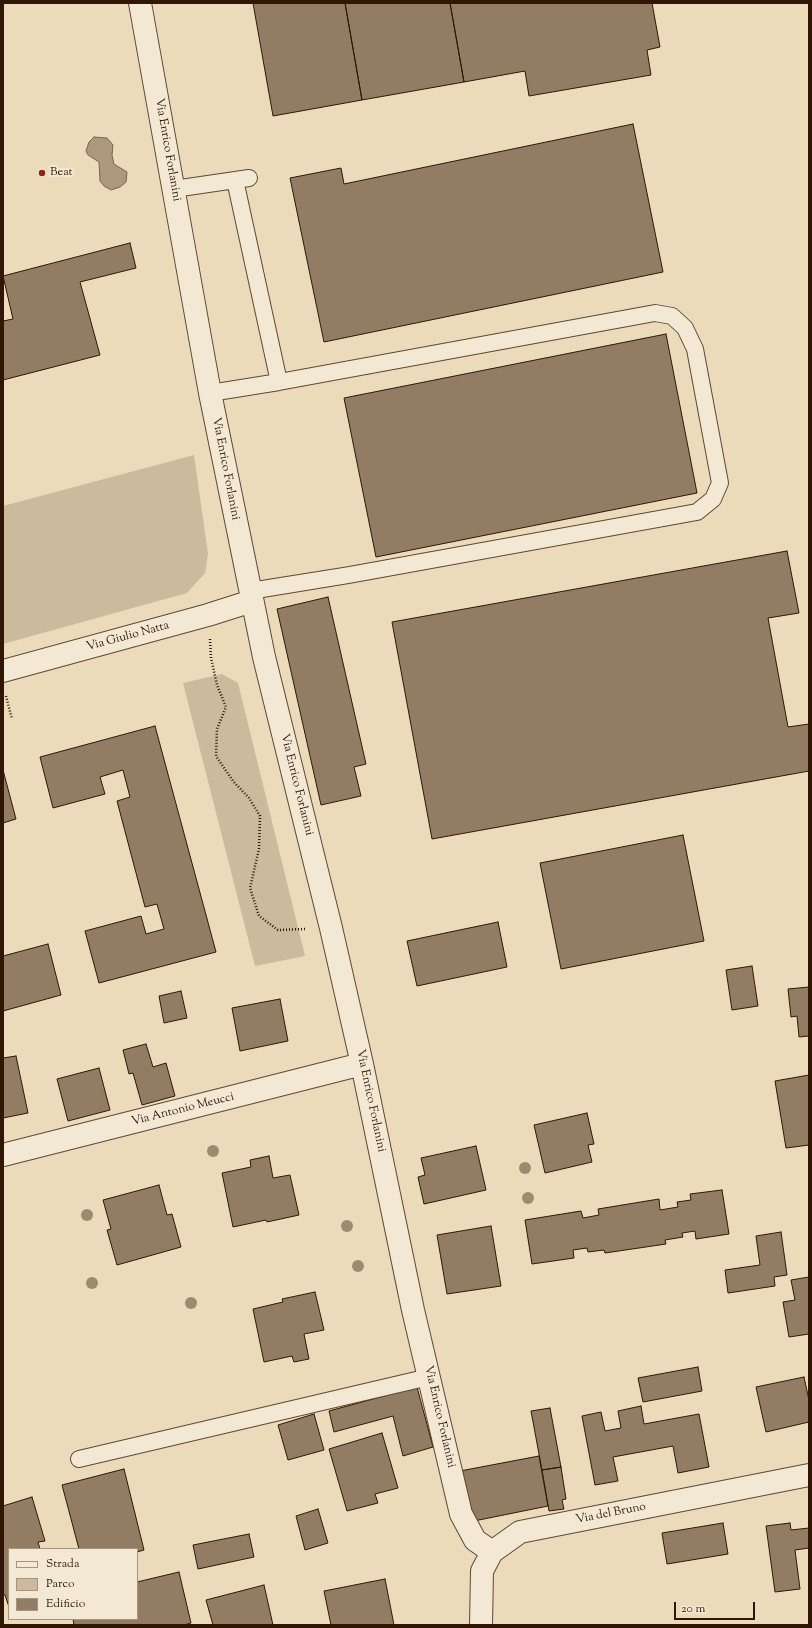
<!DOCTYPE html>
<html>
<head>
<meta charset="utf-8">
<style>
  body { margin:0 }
  #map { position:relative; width:812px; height:1628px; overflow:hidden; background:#ebdbbb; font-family:"Sorts Mill Goudy",serif }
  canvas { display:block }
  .frame { position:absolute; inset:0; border:4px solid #311605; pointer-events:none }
  .legend { position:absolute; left:8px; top:1548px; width:130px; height:72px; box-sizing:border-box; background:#f2e8d3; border:1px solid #a59481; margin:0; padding:5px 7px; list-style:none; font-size:12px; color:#311605 }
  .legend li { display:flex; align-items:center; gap:8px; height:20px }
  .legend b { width:20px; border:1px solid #a59481 }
  .scale { position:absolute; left:674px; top:1602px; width:81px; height:18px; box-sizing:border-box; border:2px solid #311605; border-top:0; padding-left:5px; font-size:12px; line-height:14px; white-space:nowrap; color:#311605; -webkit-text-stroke:3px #f2e8d3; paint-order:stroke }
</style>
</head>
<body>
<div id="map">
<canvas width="812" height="1628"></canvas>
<div class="frame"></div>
<ul class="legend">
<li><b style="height:5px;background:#f2e8d3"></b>Strada</li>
<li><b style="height:11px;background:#cbba9c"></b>Parco</li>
<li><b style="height:11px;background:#927c64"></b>Edificio</li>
</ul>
<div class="scale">20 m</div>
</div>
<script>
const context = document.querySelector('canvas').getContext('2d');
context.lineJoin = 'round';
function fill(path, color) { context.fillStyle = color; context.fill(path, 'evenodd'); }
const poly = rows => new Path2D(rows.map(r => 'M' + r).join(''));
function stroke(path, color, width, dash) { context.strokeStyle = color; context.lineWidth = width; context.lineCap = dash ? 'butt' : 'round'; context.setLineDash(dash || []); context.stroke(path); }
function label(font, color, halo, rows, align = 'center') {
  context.font = font + ' "Sorts Mill Goudy",serif'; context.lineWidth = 4; context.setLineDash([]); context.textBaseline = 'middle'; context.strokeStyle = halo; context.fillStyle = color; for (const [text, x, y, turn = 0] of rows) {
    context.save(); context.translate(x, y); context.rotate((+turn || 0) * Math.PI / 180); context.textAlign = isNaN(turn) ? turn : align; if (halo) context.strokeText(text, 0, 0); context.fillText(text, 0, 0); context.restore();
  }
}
fill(poly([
  [194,455,208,554,205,573,187,593,3,644,3,506],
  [222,674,238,683,305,956,255,966,183,683]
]), '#cbba9c');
const water = poly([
  [94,137,107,138,113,145,112,155,114,164,127,172,126,182,120,187,111,190,104,186,100,181,99,162,88,155,86,151,89,142,94,137]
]);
fill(water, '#ac987d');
stroke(water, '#7b644d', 1);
const building = poly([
  [253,3,345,3,362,100,273,116,253,3],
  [345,3,450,3,464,82,362,100,345,3],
  [450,3,652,3,660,47,647,50,651,75,529,96,525,71,464,82,450,3],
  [633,124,663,272,324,342,290,178,341,168,344,184,633,124],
  [130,243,136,268,80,282,100,355,3,380,3,321,13,319,3,276,130,243],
  [666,334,697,493,376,557,344,398,666,334],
  [787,551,799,613,768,618,788,727,809,724,809,771,432,839,392,622,787,551],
  [328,597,366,764,354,767,361,796,321,805,277,609,328,597],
  [155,726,216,952,99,983,85,931,141,916,146,934,164,929,157,904,145,907,117,801,130,797,123,770,100,777,105,794,53,808,40,757,155,726],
  [3,770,16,819,3,823,3,770],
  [683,835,704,941,561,969,540,863,683,835],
  [498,922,507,967,417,986,407,941,498,922],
  [48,944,61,995,3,1011,3,956,48,944],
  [752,966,758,1006,732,1010,726,970,752,966],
  [809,987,809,1036,799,1037,797,1016,791,1017,788,989,809,987],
  [181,991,187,1018,164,1023,159,996,181,991],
  [280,999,288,1041,240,1051,232,1008,280,999],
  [146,1044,153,1067,166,1063,175,1096,142,1105,133,1073,129,1074,123,1050,146,1044],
  [16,1056,28,1113,3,1118,3,1058,16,1056],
  [99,1068,110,1110,68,1121,57,1079,99,1068],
  [809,1075,809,1145,786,1148,775,1081,809,1075],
  [587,1113,594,1144,588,1145,592,1162,545,1173,534,1125,587,1113],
  [476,1146,486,1190,424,1204,418,1177,425,1175,421,1158,476,1146],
  [269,1156,273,1178,290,1175,299,1215,267,1222,266,1220,233,1227,222,1173,251,1167,250,1160,269,1156],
  [159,1185,167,1215,172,1214,181,1247,117,1265,107,1230,111,1229,103,1200,159,1185],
  [722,1190,729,1234,696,1239,695,1231,682,1233,683,1237,665,1240,666,1244,605,1253,604,1250,588,1252,587,1248,573,1250,574,1258,532,1264,525,1220,581,1211,583,1218,599,1215,598,1209,659,1199,660,1210,678,1207,677,1202,691,1200,690,1194,722,1190],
  [491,1226,501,1286,447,1294,437,1235,491,1226],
  [781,1232,787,1275,774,1277,775,1286,728,1293,725,1270,760,1265,756,1236,781,1232],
  [809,1277,809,1334,789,1337,783,1302,795,1300,791,1280,809,1277],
  [315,1292,324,1330,304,1334,309,1359,294,1362,292,1356,264,1362,253,1309,283,1302,282,1299,315,1292],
  [698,1367,702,1391,643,1402,638,1378,698,1367],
  [804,1377,809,1400,809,1422,766,1432,756,1387,804,1377],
  [417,1387,433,1447,403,1456,393,1416,334,1432,329,1411,417,1387],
  [641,1406,644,1424,699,1414,709,1467,678,1473,673,1446,613,1457,618,1481,595,1485,582,1416,601,1412,605,1431,621,1428,618,1411,641,1406],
  [550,1408,561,1467,542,1470,531,1411,550,1408],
  [314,1414,324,1450,288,1460,278,1425,314,1414],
  [382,1433,398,1488,375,1494,378,1503,347,1511,329,1449,382,1433],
  [539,1456,548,1506,469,1522,460,1471,539,1456],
  [561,1467,566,1499,562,1500,564,1509,549,1511,542,1470,561,1467],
  [124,1469,144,1550,137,1552,137,1549,79,1549,62,1485,124,1469],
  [32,1497,45,1541,38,1542,40,1549,9,1549,9,1607,5,1595,3,1595,3,1506,32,1497],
  [318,1509,328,1543,305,1550,296,1516,318,1509],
  [723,1523,728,1554,667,1564,662,1533,723,1523],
  [790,1523,791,1530,809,1528,809,1548,795,1550,800,1589,775,1592,766,1526,790,1523],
  [249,1534,254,1557,198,1569,193,1545,249,1534],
  [179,1572,191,1623,184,1625,74,1625,73,1619,137,1619,137,1582,179,1572],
  [385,1579,394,1625,331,1625,324,1591,385,1579],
  [264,1585,273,1625,213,1625,206,1600,264,1585]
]);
fill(building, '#927c64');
stroke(building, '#311605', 1);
const lane = poly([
  [235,180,279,382],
  [174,189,249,178],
  [210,393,279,382,655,313,672,316,685,328,695,349,720,483,713,499,697,512,349,575,250,591],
  [79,1459,429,1377]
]);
const street = poly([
  [140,3,210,393,264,657,331,928,362,1064,413,1310,461,1514,475,1540,492,1552],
  [3,671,208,615,252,601],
  [3,1155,362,1064],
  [481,1625,482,1571,492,1552,520,1532,809,1475]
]);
stroke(lane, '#604732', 18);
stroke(street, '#604732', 24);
stroke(poly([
  [210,639,211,658,217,685,226,707,217,729,216,756,233,781,249,798,260,816,259,849,250,888,259,916,278,930,305,929],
  [6,696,12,719]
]), '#311605', 2.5, [1, 2]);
stroke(lane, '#f2e8d3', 16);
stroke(street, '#f2e8d3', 22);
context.fillStyle = '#9e8a70';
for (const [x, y] of [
  [213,1151],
  [525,1168],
  [528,1198],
  [87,1215],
  [347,1226],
  [358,1266],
  [92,1283],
  [191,1303]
]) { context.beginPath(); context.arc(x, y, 6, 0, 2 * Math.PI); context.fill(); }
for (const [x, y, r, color] of [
  [42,173,4,"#8f2418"]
]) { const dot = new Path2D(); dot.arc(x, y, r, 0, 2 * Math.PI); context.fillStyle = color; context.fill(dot); stroke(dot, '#f2e8d3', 1.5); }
label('12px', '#311605', '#f2e8d3', [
  ["Via Enrico Forlanini",167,150,80],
  ["Via Enrico Forlanini",225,469,79],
  ["Via Giulio Natta",128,637,-15],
  ["Via Enrico Forlanini",296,785,76],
  ["Via Enrico Forlanini",370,1101,78],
  ["Via Antonio Meucci",183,1110,-14],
  ["Via Enrico Forlanini",439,1417,77],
  ["Via del Bruno",611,1514,-11]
]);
label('12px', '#311605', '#f2e8d3', [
  ["Beat",50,173]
], 'left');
</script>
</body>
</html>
